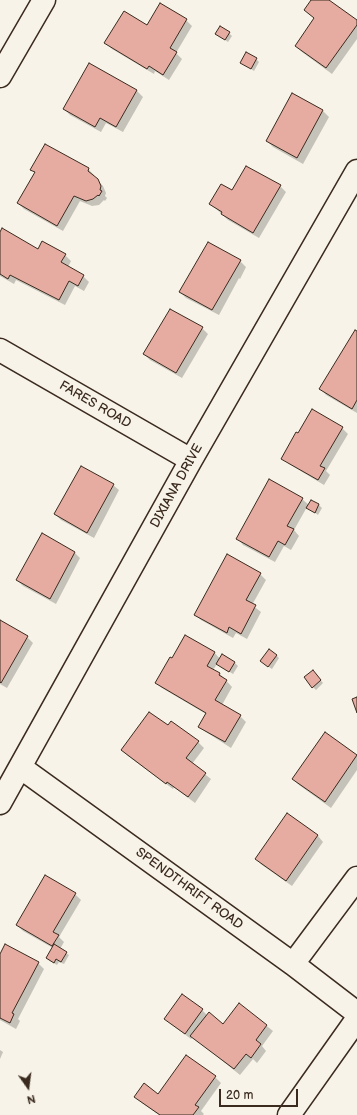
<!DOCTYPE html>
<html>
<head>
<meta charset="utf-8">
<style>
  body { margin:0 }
  #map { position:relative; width:357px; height:1115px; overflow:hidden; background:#f7f3e8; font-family:"Balsamiq Sans",sans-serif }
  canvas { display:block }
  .north { position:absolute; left:8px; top:1067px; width:40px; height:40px; -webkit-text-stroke:3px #f7f3e8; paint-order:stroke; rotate:166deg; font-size:11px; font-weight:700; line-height:16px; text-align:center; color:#3b2a1e }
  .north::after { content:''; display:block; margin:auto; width:14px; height:18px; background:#3b2a1e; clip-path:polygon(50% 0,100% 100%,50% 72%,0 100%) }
  .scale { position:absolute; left:219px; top:1089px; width:79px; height:18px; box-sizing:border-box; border:2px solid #3b2a1e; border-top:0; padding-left:5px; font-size:12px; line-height:14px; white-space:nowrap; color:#3b2a1e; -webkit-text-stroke:3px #f7f3e8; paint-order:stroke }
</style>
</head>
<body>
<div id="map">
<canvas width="357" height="1115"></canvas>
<div class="north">N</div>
<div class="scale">20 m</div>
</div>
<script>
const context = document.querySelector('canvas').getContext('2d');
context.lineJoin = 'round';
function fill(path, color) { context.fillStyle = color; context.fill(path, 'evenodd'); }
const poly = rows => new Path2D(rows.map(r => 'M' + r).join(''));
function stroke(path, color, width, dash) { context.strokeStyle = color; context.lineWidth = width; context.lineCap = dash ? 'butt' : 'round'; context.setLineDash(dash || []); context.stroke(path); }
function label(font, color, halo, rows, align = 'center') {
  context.font = font + ' "Balsamiq Sans",sans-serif'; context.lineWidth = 4; context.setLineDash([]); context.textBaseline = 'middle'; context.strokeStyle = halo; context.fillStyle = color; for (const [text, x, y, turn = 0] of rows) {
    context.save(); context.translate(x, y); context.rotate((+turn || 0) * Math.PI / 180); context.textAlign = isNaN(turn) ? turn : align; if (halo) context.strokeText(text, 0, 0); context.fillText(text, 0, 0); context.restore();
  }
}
fill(poly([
  [312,0,325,0,357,21,357,39,332,74,302,52,296,46,315,19,305,10],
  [186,20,192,26,176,53,182,59,169,80,155,71,154,74,112,49,106,43,147,26],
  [229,33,232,36,228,42,216,34],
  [256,59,259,62,254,71,241,62],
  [90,64,137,91,143,97,123,132,106,123,101,132,70,115,64,109],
  [293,94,323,111,329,117,303,164,273,147,267,141],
  [88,169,94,175,94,177,103,186,106,193,105,196,107,198,105,201,104,200,99,205,92,206,80,201,63,231,24,209,18,203,35,173,32,170],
  [280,186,286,192,259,238,228,220,211,204,233,192],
  [0,234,38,250,65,255,71,261,68,267,83,276,89,282,84,291,75,286,65,305,16,280,14,284,0,276],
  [240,261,246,267,240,279,239,278,219,315,186,298,180,292],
  [202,328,208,334,182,378,150,360,144,354],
  [357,332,357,413,326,395,321,389],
  [342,428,348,434,326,471,330,475,324,485,289,464,283,458],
  [113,485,119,490,94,538,61,520,55,514],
  [302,499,309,505,319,505,322,508,318,515,307,507,294,530,299,536,291,550,284,546,275,562,243,545,238,539],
  [75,553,80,558,56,604,23,586,17,580],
  [260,574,266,580,252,605,261,612,247,639,236,633,233,638,201,620,195,615],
  [0,621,27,637,33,643,7,688,0,684],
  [214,652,220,659,235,663,238,666,233,674,217,664,213,670,220,674,232,687,222,705,240,716,246,722,231,748,206,732,200,727,206,714,162,688,156,683],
  [276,655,279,658,272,669,264,664],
  [316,674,323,683,316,690,313,687],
  [168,727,198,742,204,748,192,764,211,779,195,803,174,787,173,789,128,756,122,750],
  [325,734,357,756,357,770,331,808,299,785,293,779],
  [287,815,318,836,323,842,292,886,262,865,256,859],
  [75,894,81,900,59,937,64,942,60,949,69,955,64,964,59,962,57,965,50,961,53,948,23,931,17,925],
  [0,956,38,963,44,969,18,1019,20,1021,16,1029,0,1020],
  [239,1004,273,1031,262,1046,266,1051,257,1063,253,1059,240,1075,193,1037,191,1039,171,1024,165,1019,202,1010,207,1015,224,1025],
  [0,1050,3,1052,0,1059],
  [215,1077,221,1083,201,1111,204,1114,203,1115,159,1115,142,1103,136,1097,159,1095]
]), '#0003');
const building = poly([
  [311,0,329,0,357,20,357,25,326,68,295,46,314,18,304,10,311,0],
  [160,3,187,19,170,48,177,52,163,75,149,66,147,69,104,43,124,11,147,25,160,3],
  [220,26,230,32,225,40,215,34,220,26],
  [246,52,257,58,251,69,240,63,246,52],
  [89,63,137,90,116,127,100,118,95,127,63,109,89,63],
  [292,93,323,110,297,158,266,141,292,93],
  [45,144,89,168,88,171,98,179,101,186,100,190,102,191,99,196,98,195,93,199,86,201,74,196,57,226,17,203,35,172,30,170,45,144],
  [246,166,281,185,253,233,221,214,222,212,209,204,221,184,232,190,246,166],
  [2,228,38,249,42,241,66,254,61,262,84,275,78,286,69,281,59,300,10,275,8,279,0,274,0,232,2,228],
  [208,242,241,260,212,310,179,292,208,242],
  [170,309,203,327,176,373,143,354,170,309],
  [355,330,357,331,357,400,352,409,319,389,355,330],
  [312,409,343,427,320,466,325,468,318,480,281,459,296,432,298,433,312,409],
  [81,466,114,484,87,533,54,514,81,466],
  [269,479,303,498,287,526,294,529,285,545,278,541,269,557,236,539,269,479],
  [311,500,319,504,315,513,306,508,311,500],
  [42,533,75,552,50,599,16,580,42,533],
  [227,554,261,573,246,600,256,605,241,634,229,627,227,633,194,615,227,554],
  [0,620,28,636,1,683,0,682,0,620],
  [185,635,215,652,207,666,220,673,219,675,227,680,215,700,241,715,225,742,198,727,206,713,155,683,170,657,172,658,185,635],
  [269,649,277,655,268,667,260,661,269,649],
  [222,654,235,662,229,672,216,664,222,654],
  [313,670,321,680,312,688,304,677,313,670],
  [357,697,357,713,352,699,357,697],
  [149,712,168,725,171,721,199,741,186,758,206,773,188,797,167,782,166,784,121,750,149,712],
  [325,732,357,755,325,802,292,779,325,732],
  [287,813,318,835,286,881,255,859,287,813],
  [45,875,76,893,53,932,59,935,52,946,16,925,45,875],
  [5,944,39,962,12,1013,14,1014,10,1023,0,1018,0,954,5,944],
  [54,944,67,952,61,962,56,959,54,963,46,958,54,944],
  [182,994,203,1009,185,1034,164,1019,182,994],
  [239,1003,267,1025,256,1040,261,1044,251,1058,246,1054,234,1069,190,1036,209,1012,223,1024,239,1003],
  [186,1055,216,1076,195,1105,199,1107,193,1115,160,1115,134,1097,144,1083,158,1094,186,1055]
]);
fill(building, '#e6aca1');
stroke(building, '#3b2a1e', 1);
const minor = poly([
  [0,76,44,0],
  [0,350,191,460],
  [20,767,293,964,357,1013],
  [0,803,191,460,357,171],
  [293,964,357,878],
  [289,1115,357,1019]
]);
stroke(minor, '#3b2a1e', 25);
stroke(minor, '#f7f3e8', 22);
label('13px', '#3b2a1e', '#f7f3e8', [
  ["FARES ROAD",95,405,30],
  ["DIXIANA DRIVE",177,486,-61],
  ["SPENDTHRIFT ROAD",189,889,36]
]);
</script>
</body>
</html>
